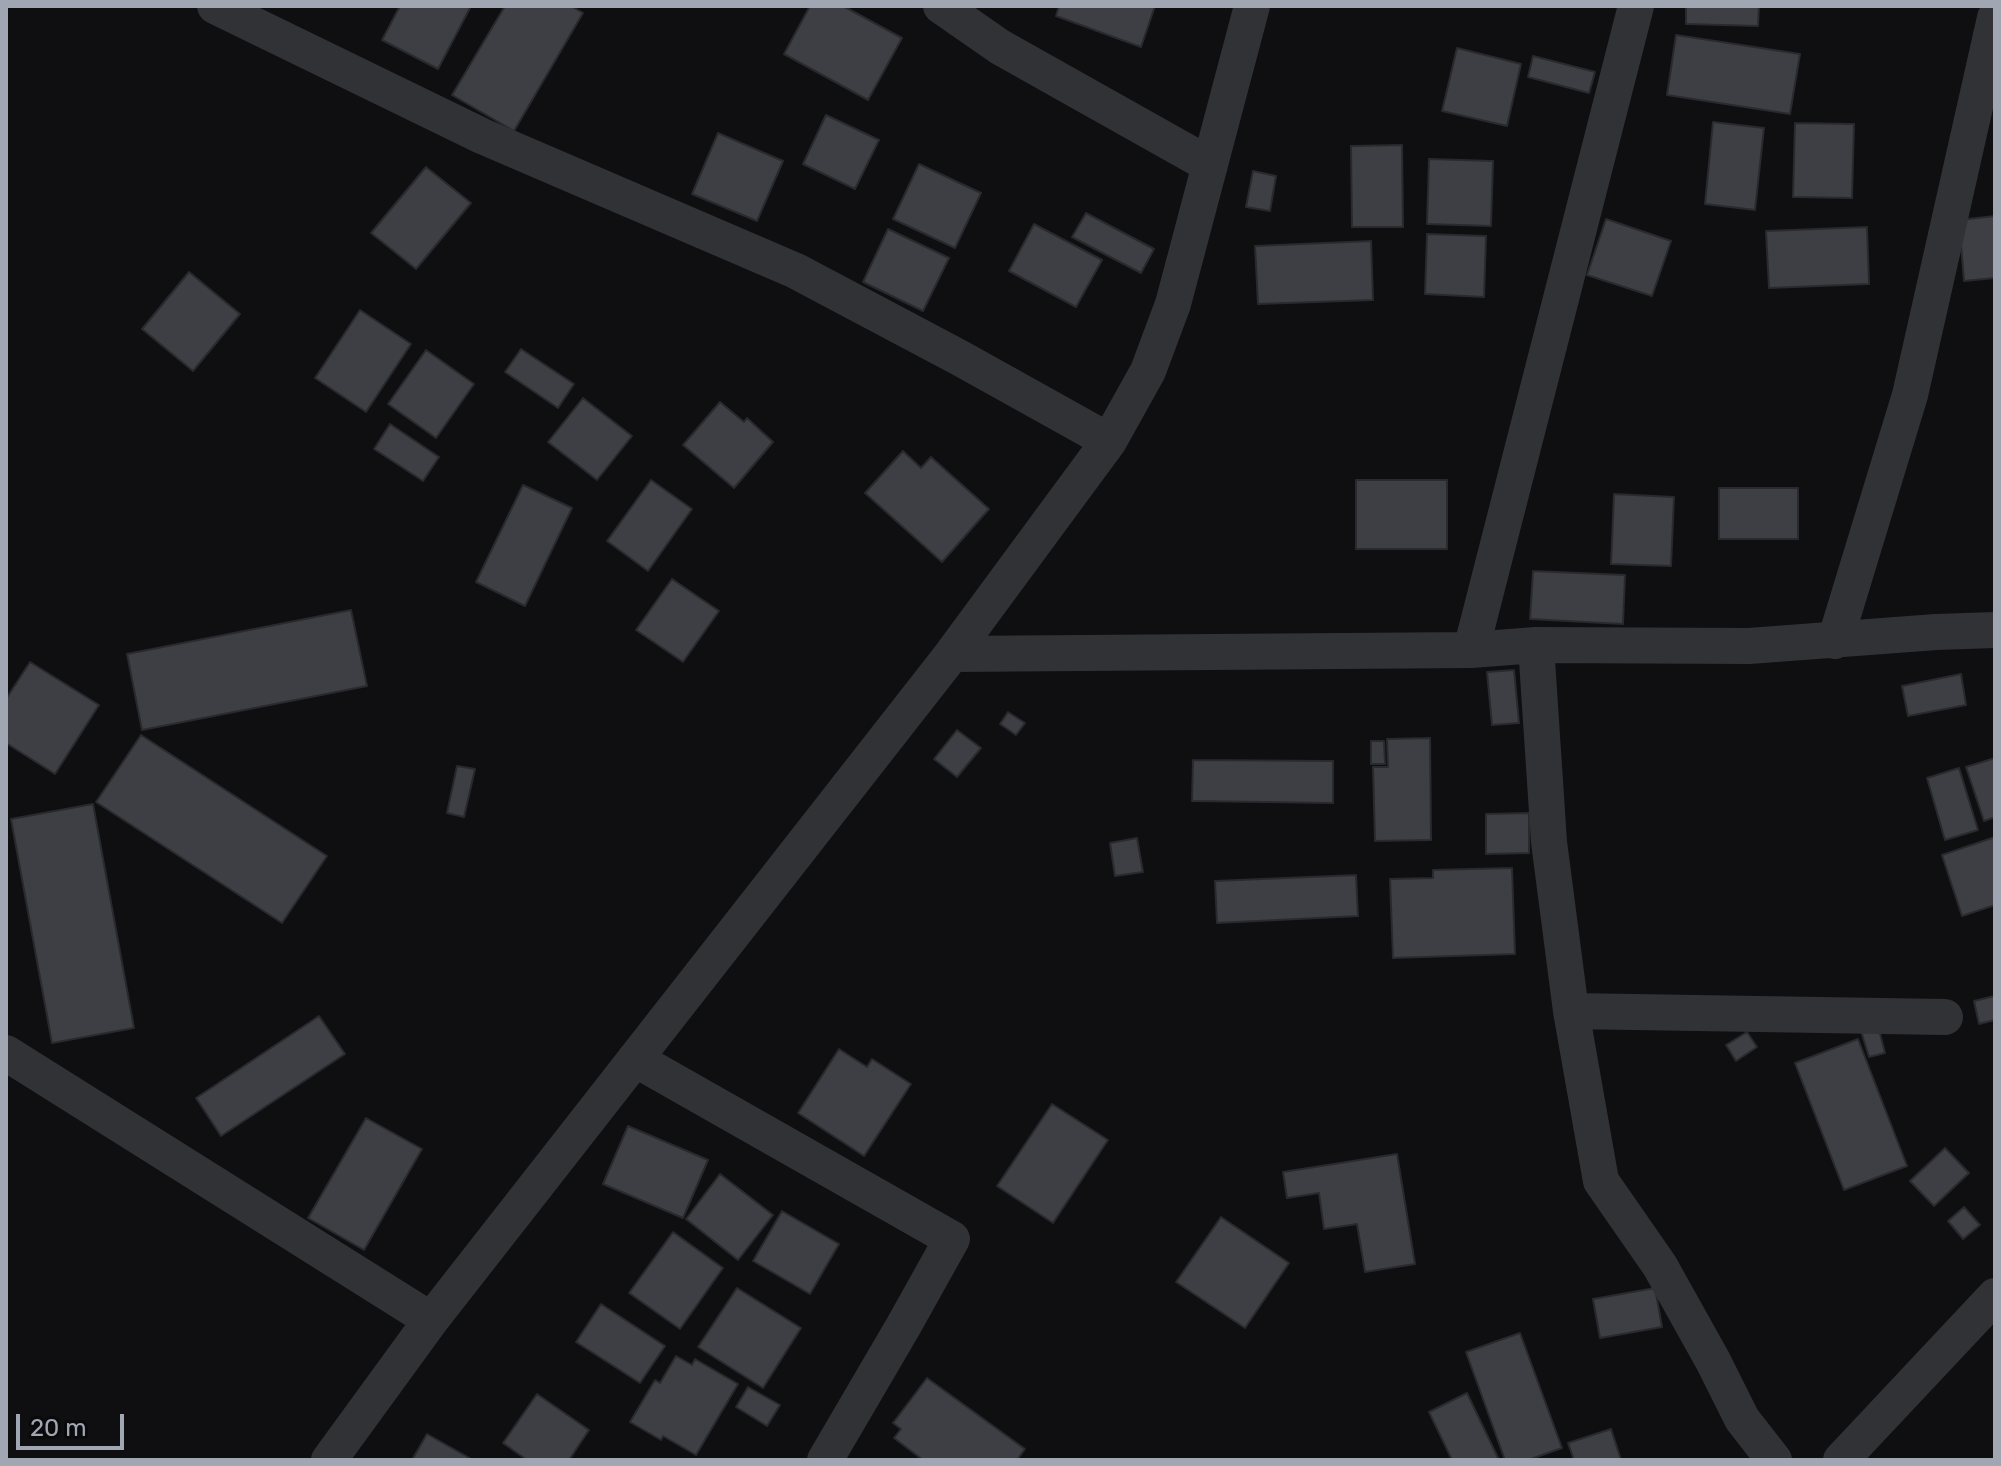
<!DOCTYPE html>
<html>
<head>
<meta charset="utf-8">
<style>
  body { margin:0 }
  #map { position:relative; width:2001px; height:1466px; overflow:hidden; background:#0f0f11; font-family:Rubik,sans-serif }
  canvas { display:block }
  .frame { position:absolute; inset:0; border:8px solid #a0a7b2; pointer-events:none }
  .scale { position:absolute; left:16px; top:1414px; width:108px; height:36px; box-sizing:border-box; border:4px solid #a0a7b2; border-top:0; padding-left:10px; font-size:24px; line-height:28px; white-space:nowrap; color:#a0a7b2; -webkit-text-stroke:6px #0a0a0c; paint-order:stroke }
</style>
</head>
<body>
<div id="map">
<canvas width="2001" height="1466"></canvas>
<div class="frame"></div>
<div class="scale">20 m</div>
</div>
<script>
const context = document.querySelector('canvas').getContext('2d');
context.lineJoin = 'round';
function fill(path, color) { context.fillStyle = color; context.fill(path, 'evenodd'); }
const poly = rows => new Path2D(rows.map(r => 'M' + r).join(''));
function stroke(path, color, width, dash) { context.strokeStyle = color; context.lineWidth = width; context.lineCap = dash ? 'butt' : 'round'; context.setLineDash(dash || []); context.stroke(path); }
const building = poly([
  [400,6,471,6,438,69,382,40,400,6],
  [505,6,571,6,583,13,514,131,452,95,505,6],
  [810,6,843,6,902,38,868,100,784,54,810,6],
  [1059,6,1155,6,1141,47,1056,16,1059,6],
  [1686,6,1759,6,1758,26,1686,24,1686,6],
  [1676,35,1800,54,1790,114,1667,95,1676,35],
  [1457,48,1521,64,1507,126,1442,111,1457,48],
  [1533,56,1595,72,1589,93,1528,77,1533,56],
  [826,115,879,140,855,189,803,164,826,115],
  [1713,122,1764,128,1755,210,1705,204,1713,122],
  [1795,123,1854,124,1852,198,1793,197,1795,123],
  [718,133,783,161,757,221,692,194,718,133],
  [1402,145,1403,227,1352,227,1351,146,1402,145],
  [1429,159,1493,161,1491,226,1427,224,1429,159],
  [919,164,981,193,955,248,893,219,919,164],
  [426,167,471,203,416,269,371,233,426,167],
  [1253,171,1276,176,1270,211,1246,207,1253,171],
  [1086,213,1154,249,1141,273,1072,237,1086,213],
  [1995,216,1995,278,1964,281,1959,220,1995,216],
  [1606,219,1671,241,1652,296,1587,275,1606,219],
  [1034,224,1102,260,1076,307,1009,271,1034,224],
  [1867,227,1869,284,1769,288,1766,231,1867,227],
  [888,229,949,258,923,311,863,282,888,229],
  [1427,234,1486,236,1484,297,1425,294,1427,234],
  [1371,241,1373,300,1258,304,1255,246,1371,241],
  [189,272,240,314,193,371,142,329,189,272],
  [360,310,411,344,366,412,315,378,360,310],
  [521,349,574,384,558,408,505,372,521,349],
  [426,350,474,384,436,438,388,404,426,350],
  [583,398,632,436,597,480,548,442,583,398],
  [720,402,744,422,747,418,773,442,734,488,683,445,720,402],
  [390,424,439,457,423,481,374,449,390,424],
  [903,451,921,468,931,457,989,509,942,562,865,493,903,451],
  [651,480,692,509,648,571,607,541,651,480],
  [1356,480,1447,480,1447,549,1356,549,1356,480],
  [523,485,572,508,525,606,476,582,523,485],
  [1719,488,1798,488,1798,539,1719,539,1719,488],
  [1614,494,1674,497,1671,566,1611,564,1614,494],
  [1533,571,1625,575,1623,624,1530,619,1533,571],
  [672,579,719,611,683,662,636,630,672,579],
  [351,610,367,686,142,730,127,654,351,610],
  [30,662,99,705,55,774,6,743,6,699,30,662],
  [1514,670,1519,723,1492,725,1487,672,1514,670],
  [1961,674,1966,705,1908,716,1902,686,1961,674],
  [1008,712,1025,723,1016,735,1000,724,1008,712],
  [957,730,981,748,957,777,934,759,957,730],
  [141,735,327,856,282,923,96,802,141,735],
  [1430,738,1431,840,1375,841,1373,767,1388,767,1387,739,1430,738],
  [1371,741,1384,741,1385,764,1371,764,1371,741],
  [1995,758,1995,817,1984,821,1966,767,1995,758],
  [1193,760,1333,761,1333,803,1192,801,1193,760],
  [457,766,475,769,464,817,447,813,457,766],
  [1959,768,1978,830,1945,840,1927,778,1959,768],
  [93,804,134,1028,52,1043,11,819,93,804],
  [1529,813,1529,853,1486,854,1486,814,1529,813],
  [1995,837,1995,905,1962,916,1942,855,1995,837],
  [1137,838,1143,872,1115,876,1110,843,1137,838],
  [1512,868,1515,954,1393,958,1390,879,1433,878,1433,870,1512,868],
  [1356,875,1358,916,1217,923,1215,881,1356,875],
  [1995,996,1995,1020,1979,1024,1974,1001,1995,996],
  [319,1016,345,1054,221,1136,196,1098,319,1016],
  [1878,1026,1885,1053,1869,1057,1861,1031,1878,1026],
  [1747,1032,1757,1047,1736,1061,1726,1045,1747,1032],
  [1858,1039,1907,1166,1844,1190,1795,1063,1858,1039],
  [839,1049,867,1067,872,1059,911,1084,864,1156,798,1113,839,1049],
  [1052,1104,1108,1140,1053,1223,997,1186,1052,1104],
  [366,1118,422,1149,364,1250,308,1218,366,1118],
  [628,1126,708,1160,683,1218,603,1184,628,1126],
  [1945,1148,1969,1173,1934,1206,1910,1181,1945,1148],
  [1397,1154,1415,1264,1365,1272,1357,1224,1324,1229,1319,1193,1287,1198,1283,1172,1397,1154],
  [720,1174,773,1215,738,1260,686,1219,720,1174],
  [1964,1207,1980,1225,1963,1239,1948,1221,1964,1207],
  [782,1211,839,1244,810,1294,753,1261,782,1211],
  [1221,1217,1289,1263,1245,1328,1176,1282,1221,1217],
  [673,1232,723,1268,680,1329,629,1293,673,1232],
  [737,1288,801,1328,763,1388,698,1347,737,1288],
  [1655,1288,1662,1327,1600,1338,1593,1299,1655,1288],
  [601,1304,665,1346,640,1383,576,1342,601,1304],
  [1520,1333,1562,1448,1528,1460,1505,1460,1466,1352,1520,1333],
  [676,1356,692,1365,695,1359,738,1384,696,1455,663,1436,661,1440,630,1422,655,1380,660,1383,676,1356],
  [927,1378,1025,1449,1017,1460,923,1460,894,1438,901,1429,893,1423,927,1378],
  [748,1387,780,1405,767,1426,736,1407,748,1387],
  [1467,1393,1499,1460,1452,1460,1429,1412,1467,1393],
  [537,1394,589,1430,569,1460,527,1460,503,1443,537,1394],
  [1611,1429,1621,1460,1574,1460,1568,1443,1611,1429],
  [427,1434,473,1460,412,1460,427,1434]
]);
fill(building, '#3e3f44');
stroke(building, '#292a2d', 2);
stroke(poly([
  [215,6,482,136,796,271,960,358,1109,441],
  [941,6,1000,47,1210,165],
  [1835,641,1910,395,1995,18],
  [1536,645,1549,842,1571,1011,1601,1181,1660,1266,1713,1361,1742,1419,1774,1460],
  [1471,650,1636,6],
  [952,654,1471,650,1536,645,1749,646,1936,632,1995,630],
  [1571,1011,1945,1017],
  [6,1053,431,1320],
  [635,1059,952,1239,904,1325,825,1460],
  [329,1460,431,1320,952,654,1109,441,1148,371,1173,304,1252,6],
  [1841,1460,1995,1296]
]), '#303236', 36);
</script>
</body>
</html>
